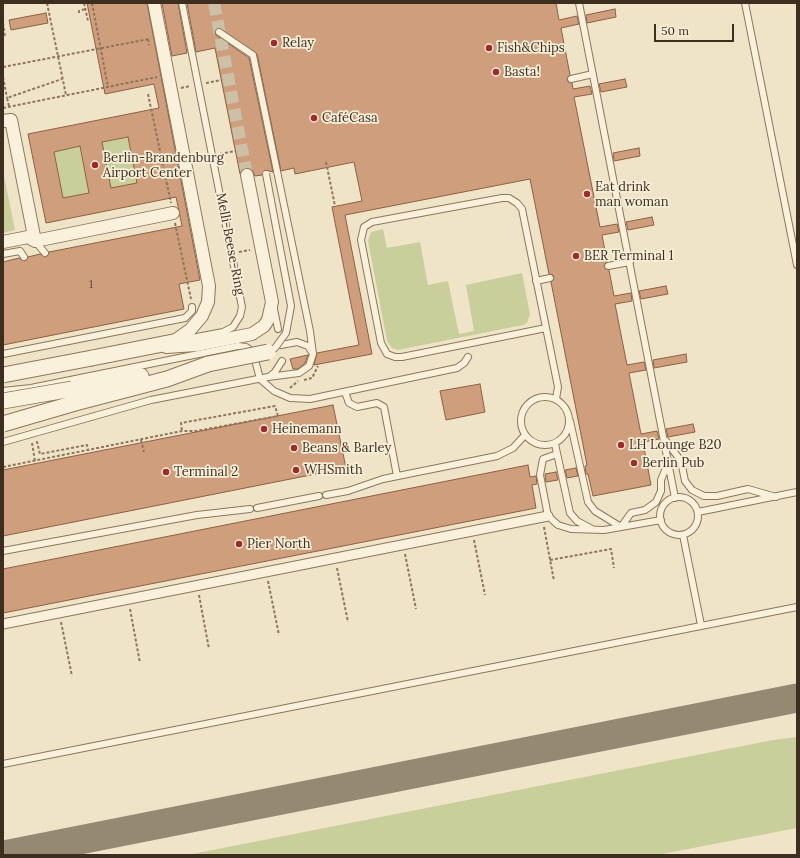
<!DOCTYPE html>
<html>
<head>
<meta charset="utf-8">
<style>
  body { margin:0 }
  #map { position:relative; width:800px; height:858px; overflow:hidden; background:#f0e4c8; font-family:Lora,serif }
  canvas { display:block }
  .frame { position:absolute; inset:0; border:4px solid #3d2e20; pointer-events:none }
  .scale { position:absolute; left:654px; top:24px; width:80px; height:18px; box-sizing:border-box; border:2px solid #3d2e20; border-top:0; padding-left:5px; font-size:12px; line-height:14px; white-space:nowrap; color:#3d2e20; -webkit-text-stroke:3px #f7eed8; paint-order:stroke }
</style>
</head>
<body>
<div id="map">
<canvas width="800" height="858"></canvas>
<div class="frame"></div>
<div class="scale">50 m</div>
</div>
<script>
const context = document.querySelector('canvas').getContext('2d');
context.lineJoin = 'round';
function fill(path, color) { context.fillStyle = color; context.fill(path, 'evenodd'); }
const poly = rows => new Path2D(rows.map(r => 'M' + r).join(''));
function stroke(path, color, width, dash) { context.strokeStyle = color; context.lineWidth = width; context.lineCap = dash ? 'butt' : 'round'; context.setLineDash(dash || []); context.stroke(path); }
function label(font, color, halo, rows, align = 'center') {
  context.font = font + ' Lora,serif'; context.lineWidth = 3.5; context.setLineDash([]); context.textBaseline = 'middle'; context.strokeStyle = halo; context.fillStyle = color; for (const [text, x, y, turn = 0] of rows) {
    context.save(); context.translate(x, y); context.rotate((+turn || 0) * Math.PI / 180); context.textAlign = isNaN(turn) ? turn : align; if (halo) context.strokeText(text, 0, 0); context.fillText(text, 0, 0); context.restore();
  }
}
fill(poly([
  [128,137,137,183,111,189,102,142],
  [80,146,89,193,63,198,54,152],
  [3,171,15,230,3,233],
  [383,229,387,248,420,242,428,285,448,281,459,334,474,331,466,285,522,273,530,314,527,323,523,325,398,350,392,348,387,341,368,241,371,232],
  [797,737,797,828,657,855,187,855,773,740]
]), '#c9cf9b');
stroke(poly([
  [4,855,797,698]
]), '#968974', 29);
const building = poly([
  [87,3,147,3,200,280,179,284,184,309,3,345,3,262,19,258,25,261,28,257,40,254,46,257,49,252,182,226,176,197,46,223,28,134,159,108,154,84,105,94,87,3],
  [128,137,137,183,111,188,102,142,128,137],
  [80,146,89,193,63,198,54,152,80,146],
  [162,3,178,3,187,53,172,56,162,3],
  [187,3,556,3,559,20,577,16,579,24,561,28,570,75,567,80,572,83,573,89,590,86,592,94,574,97,600,227,617,224,619,232,602,235,607,262,604,266,609,270,614,296,631,293,632,301,615,304,627,365,644,362,646,370,629,373,641,434,657,431,659,439,643,442,651,485,593,496,588,474,586,474,585,466,587,465,551,282,554,277,553,275,549,274,530,179,345,215,372,354,314,365,317,353,359,345,332,207,362,201,354,162,295,174,294,168,281,171,257,54,219,28,215,31,216,35,249,58,273,172,265,170,262,175,255,176,252,170,246,168,242,170,240,174,215,48,196,52,187,3],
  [615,9,616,17,587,23,586,15,615,9],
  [46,13,48,23,11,30,9,20,46,13],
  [625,79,627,87,601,92,599,84,625,79],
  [639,148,640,156,614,161,613,153,639,148],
  [652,217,654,225,628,230,626,222,652,217],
  [666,286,668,294,641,299,639,291,666,286],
  [686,354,687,362,654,368,653,360,686,354],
  [308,355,305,363,298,369,293,369,290,359,308,355],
  [480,384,485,412,446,420,440,391,480,384],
  [333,405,346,468,3,536,3,470,333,405],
  [693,424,695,432,668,437,666,429,693,424],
  [528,465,530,477,536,476,537,484,532,485,536,508,3,613,3,569,528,465],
  [576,468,578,476,567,478,565,470,576,468],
  [556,472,558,480,546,482,545,474,556,472]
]);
fill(building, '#cf9f7d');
stroke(building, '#8d5f41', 1);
stroke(poly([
  [214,3,247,175]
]), '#ccc0a6', 12, [12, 6]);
const service = poly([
  [579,3,675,498],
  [745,3,797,265],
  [571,79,593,74],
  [35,241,45,253],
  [3,254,20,251,24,257],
  [608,266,630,262],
  [536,281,550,278],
  [274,309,278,329],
  [546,328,402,357,395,357,387,354,381,343,361,240,364,227,372,222,502,198,509,198,517,203,522,209,558,387,556,399],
  [181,340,223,332,233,327,240,316,242,307,182,3],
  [281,345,297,342,308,346,312,352],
  [3,354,185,318,192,311,192,307],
  [270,376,275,372,282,361],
  [3,391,31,388,238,346,246,347,253,352,260,379,274,391,290,398,310,399,457,368,464,363,468,357],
  [345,392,349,403,357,407,377,403,384,407,397,476],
  '521 421a24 24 0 1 1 48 0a24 24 0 1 1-48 0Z',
  [570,421,588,502,595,511,621,527,631,513,645,510,656,502,661,491,661,480,669,461],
  [666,441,681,461,685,481,692,490,704,496,717,496,748,489,776,497],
  [3,442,151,400,268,377,299,373,309,366,313,354,310,331,253,55,219,32],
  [555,444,570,513,577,521,592,529],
  [557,454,543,459,540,475,548,516,558,525,571,529,604,530,661,520],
  [326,495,348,491,383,479,497,456,513,448,525,435],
  '660 516a19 19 0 1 1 38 0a19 19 0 1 1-38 0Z',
  [257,508,319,496],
  [698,512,797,492],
  [683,535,701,625],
  [3,551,197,515,250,509],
  [3,764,797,607]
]);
const pedestrian = poly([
  [3,624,548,516]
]);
const minor = poly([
  [154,3,209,286,208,302,202,316,190,330,173,342],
  [3,121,11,120,35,241],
  [3,242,28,237,35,241,173,213],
  [166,347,196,345,252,334,264,326,268,320,272,302,247,175]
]);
const tertiary = poly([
  [92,358,173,342],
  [72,389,141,376],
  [75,403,167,379,208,364]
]);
stroke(service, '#8d765c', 8);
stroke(pedestrian, '#8d765c', 11);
stroke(minor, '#8d765c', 14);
stroke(tertiary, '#8d765c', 17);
stroke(poly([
  [47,3,66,95],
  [84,3,88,21],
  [92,3,108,87],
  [79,13,79,11,85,9],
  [3,23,5,37],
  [148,39,149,45],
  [3,67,149,39],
  [3,77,7,98],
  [206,83,221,80],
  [181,88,190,86],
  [148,94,171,203],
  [9,106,7,98,62,79],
  [3,108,157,77],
  [220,154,235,151],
  [326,162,335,206],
  [175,223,191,299],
  [239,252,250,250],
  [304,380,312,378,318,366],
  [290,388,298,381],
  [141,440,144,452],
  [36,442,37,442,40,454,87,445,88,451],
  [32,443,35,461],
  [3,467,182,431,196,431,278,416,275,406,181,423,182,431],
  [544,527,554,581],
  [474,540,485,595],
  [405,554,416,609],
  [550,560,611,549,614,568],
  [337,568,348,622],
  [268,581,279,635],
  [199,595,209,649],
  [130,609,140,663],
  [61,622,72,676]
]), '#8d765c', 2, [3, 2]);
stroke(service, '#faf1dc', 6);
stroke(pedestrian, '#faf1dc', 9);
stroke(minor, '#faf1dc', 12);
stroke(tertiary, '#faf1dc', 15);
const serviceBridge = poly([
  [266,174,291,306,286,333,275,348,268,352]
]);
const tertiaryBridge = poly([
  [208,364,268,352],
  [3,375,92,358],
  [3,401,72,389],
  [3,424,75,403]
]);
stroke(serviceBridge, '#8d765c', 8, []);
stroke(tertiaryBridge, '#8d765c', 17, []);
stroke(serviceBridge, '#faf1dc', 6);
stroke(tertiaryBridge, '#faf1dc', 15);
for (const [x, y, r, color] of [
  [274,43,4,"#9e2a2b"],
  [489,48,4,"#9e2a2b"],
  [496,72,4,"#9e2a2b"],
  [314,118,4,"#9e2a2b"],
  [95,165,4,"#9e2a2b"],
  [587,194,4,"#9e2a2b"],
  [576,256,4,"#9e2a2b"],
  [264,429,4,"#9e2a2b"],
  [621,445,4,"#9e2a2b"],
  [294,448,4,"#9e2a2b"],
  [634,463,4,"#9e2a2b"],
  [296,470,4,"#9e2a2b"],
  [166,472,4,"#9e2a2b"],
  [239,544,4,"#9e2a2b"]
]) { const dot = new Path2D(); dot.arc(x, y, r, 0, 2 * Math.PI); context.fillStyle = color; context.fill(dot); stroke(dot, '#f7eed8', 1.5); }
label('11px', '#624a37', null, [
  ["1",91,285]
]);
label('13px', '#3d2e20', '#f7eed8', [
  ["Relay",282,43],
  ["Fish&Chips",497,48],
  ["Basta!",504,72],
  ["CaféCasa",322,118],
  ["Berlin-Brandenburg",103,158],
  ["Airport Center",103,173],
  ["Eat drink",595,187],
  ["man woman",595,202],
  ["BER Terminal 1",584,256],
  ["Heinemann",272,429],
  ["LH Lounge B20",629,445],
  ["Beans & Barley",302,448],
  ["Berlin Pub",642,463],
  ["WHSmith",304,470],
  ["Terminal 2",174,472],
  ["Pier North",247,544]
], 'left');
label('13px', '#3d2e20', '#f7eed8', [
  ["Melli-Beese-Ring",230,244,79]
]);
</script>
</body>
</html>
